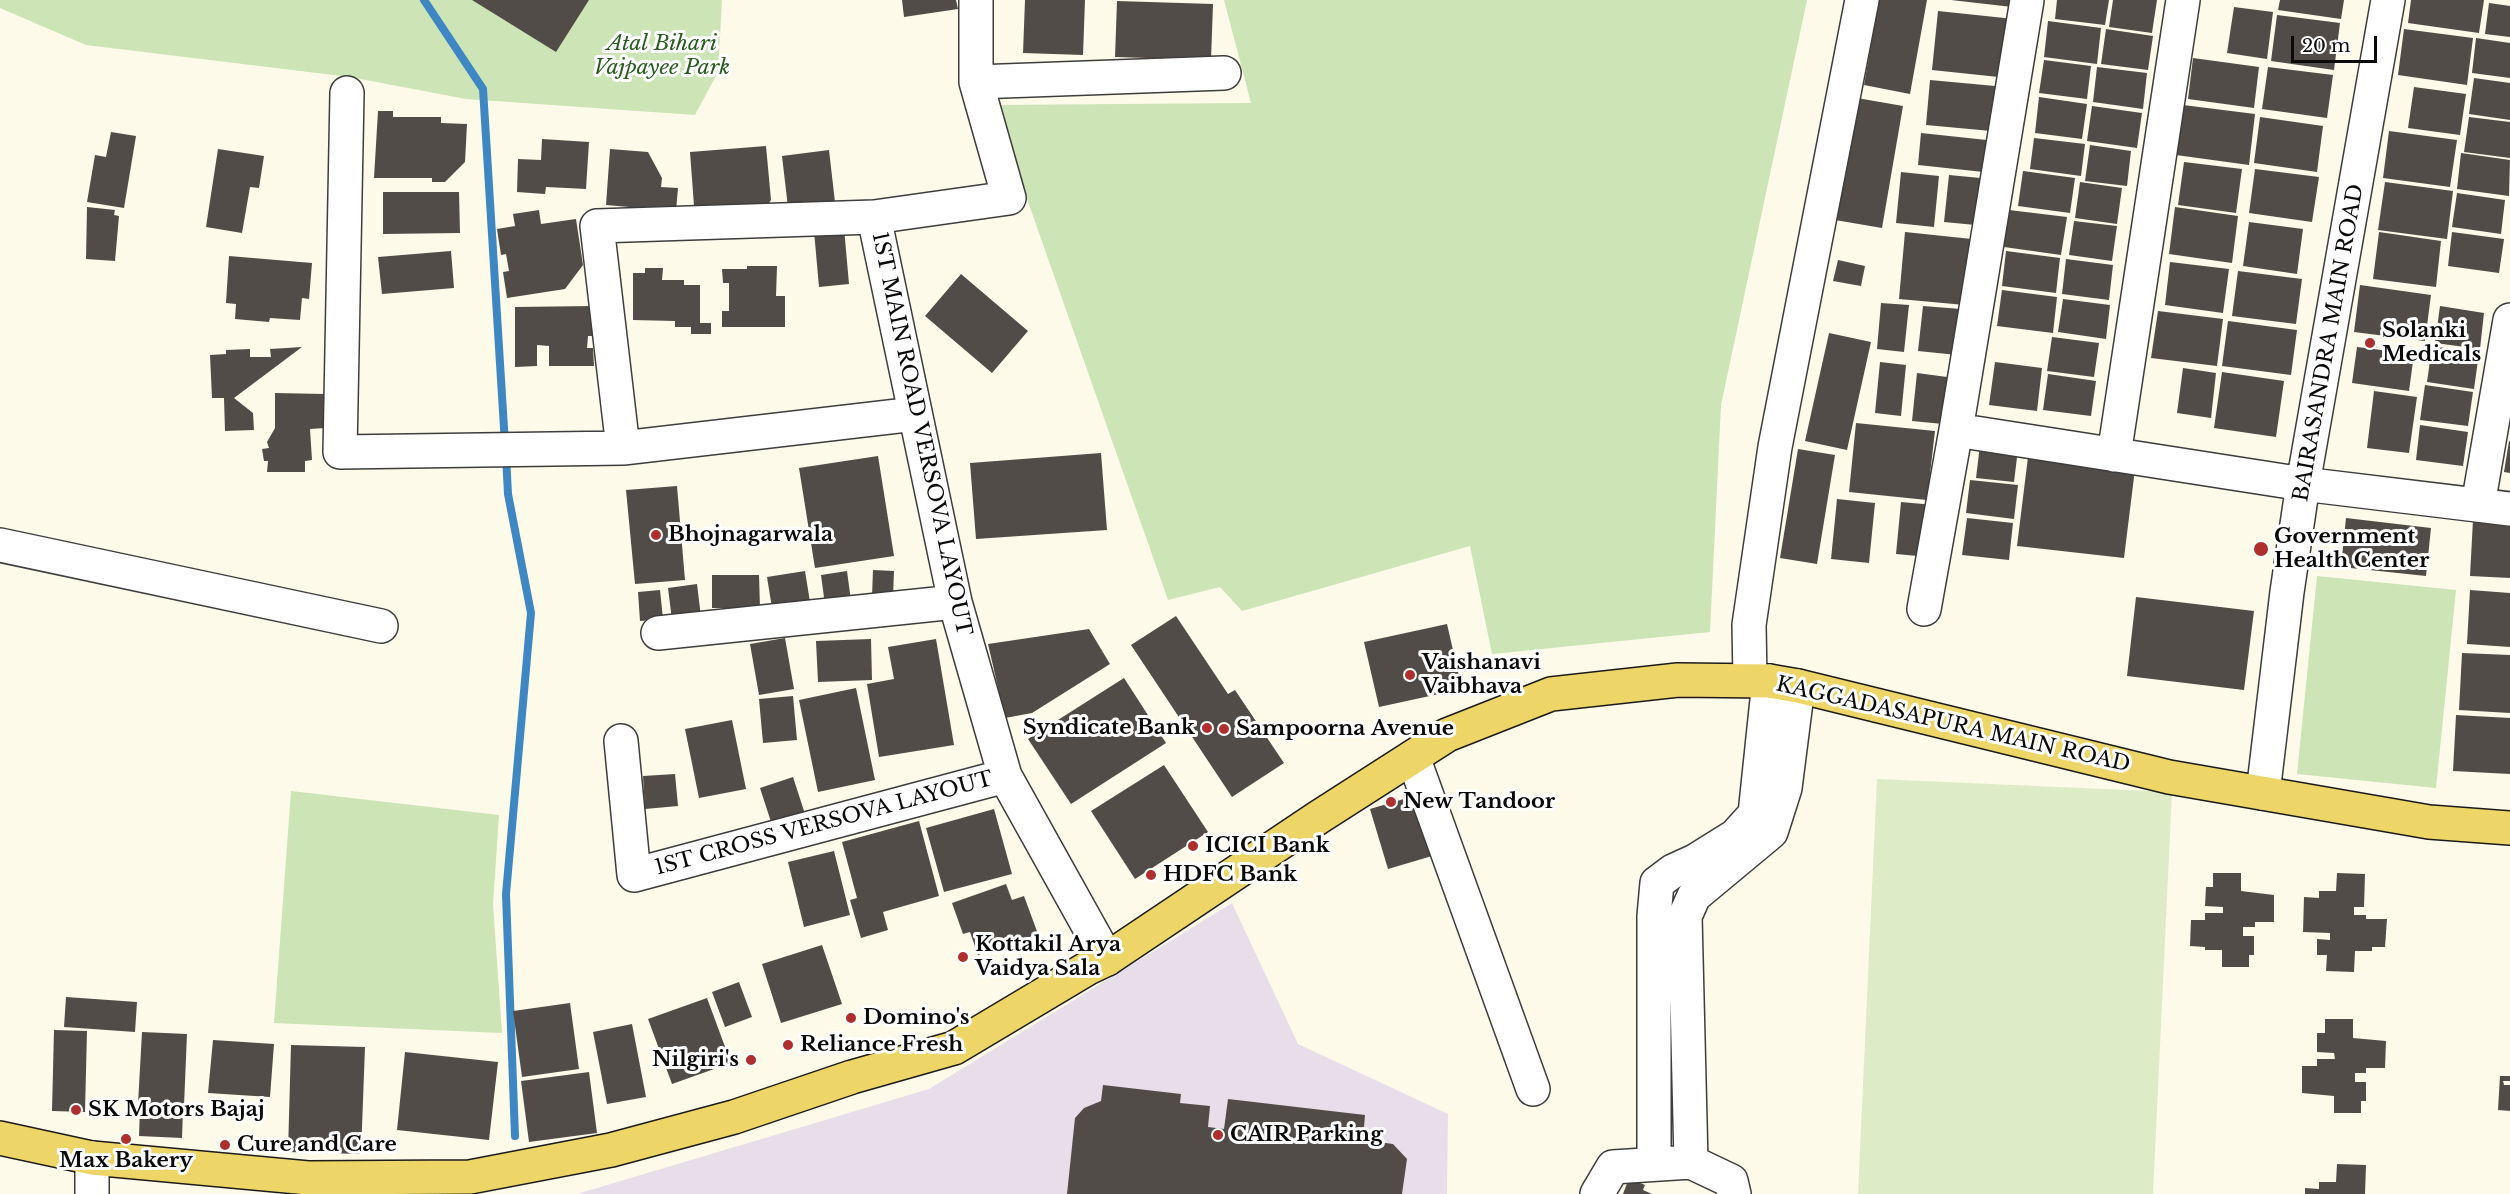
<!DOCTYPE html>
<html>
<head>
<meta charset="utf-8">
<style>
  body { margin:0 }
  #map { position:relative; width:2510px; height:1194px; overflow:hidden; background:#fdfae9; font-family:"Libre Baskerville",serif }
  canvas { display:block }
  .scale { position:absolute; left:2291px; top:36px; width:86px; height:27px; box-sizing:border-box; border:3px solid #0a0a0a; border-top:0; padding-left:8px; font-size:18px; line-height:21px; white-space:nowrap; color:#0a0a0a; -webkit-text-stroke:4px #fff; paint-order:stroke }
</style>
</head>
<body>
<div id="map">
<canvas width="2510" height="1194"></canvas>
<div class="scale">20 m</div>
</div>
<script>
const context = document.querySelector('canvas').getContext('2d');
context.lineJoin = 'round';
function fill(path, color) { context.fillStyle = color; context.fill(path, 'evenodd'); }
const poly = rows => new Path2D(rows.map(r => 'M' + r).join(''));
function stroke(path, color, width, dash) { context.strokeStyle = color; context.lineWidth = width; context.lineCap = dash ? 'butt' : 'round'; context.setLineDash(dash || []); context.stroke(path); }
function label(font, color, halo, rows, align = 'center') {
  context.font = font + ' "Libre Baskerville",serif'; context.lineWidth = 6; context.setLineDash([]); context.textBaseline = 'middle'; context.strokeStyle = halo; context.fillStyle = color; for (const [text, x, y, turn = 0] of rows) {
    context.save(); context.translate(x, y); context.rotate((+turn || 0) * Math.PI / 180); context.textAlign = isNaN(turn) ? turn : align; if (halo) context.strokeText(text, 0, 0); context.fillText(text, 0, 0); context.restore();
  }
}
fill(poly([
  [1232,903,1298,1044,1448,1114,1447,1194,577,1194,929,1089]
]), '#e8dee9');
fill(poly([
  [0,0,722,0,718,72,695,115,466,99,350,77,86,45,0,8],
  [1224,0,1807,0,1721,405,1710,632,1492,654,1470,546,1242,611,1220,587,1168,600,994,105,1251,103],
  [2317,576,2456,590,2436,788,2297,774],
  [291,791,499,815,493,904,502,1033,274,1023]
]), '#cce4b6');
fill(poly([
  [1877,779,2172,792,2153,1194,1858,1194]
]), '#ddecc7');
stroke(poly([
  [424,0,483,89,505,444],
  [506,456,508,494,531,613,506,894,515,1136]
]), '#3e87c2', 8);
fill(poly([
  [472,0,589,0,556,52],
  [902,0,956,0,958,9,904,17],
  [1025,0,1085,0,1083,55,1023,53],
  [1879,0,1927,0,1910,94,1864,85],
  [1951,0,2021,0,2021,8],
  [2057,0,2109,0,2105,25,2055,19],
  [2113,0,2157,0,2152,33,2109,27],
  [2280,0,2344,0,2341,19,2278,10],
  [2411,0,2484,0,2479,33,2408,23],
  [1117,1,1213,4,1211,60,1115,57],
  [2489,3,2510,6,2510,37,2485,34],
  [2234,7,2273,12,2267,59,2227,53],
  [1938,11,2014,19,2008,78,1932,70],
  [2277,15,2340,23,2334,70,2271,61],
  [2048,21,2101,28,2097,64,2044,57],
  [2106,29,2153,36,2148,70,2101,64],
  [2404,29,2473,38,2467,85,2398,75],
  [2476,38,2510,43,2510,78,2472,73],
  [2193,58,2259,67,2254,108,2188,99],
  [2044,60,2091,66,2087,99,2039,93],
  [2097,67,2147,73,2143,109,2093,102],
  [2268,67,2333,75,2327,118,2262,109],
  [2474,78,2510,83,2510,120,2469,114],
  [1930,80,2006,87,2002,132,1926,125],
  [2414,87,2466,94,2460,135,2408,128],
  [2039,97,2087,104,2082,139,2035,133],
  [1857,98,1903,106,1882,228,1835,220],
  [2183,105,2255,114,2249,165,2176,155],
  [2092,106,2142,113,2137,148,2087,141],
  [378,111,393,111,393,117,441,117,441,123,467,124,465,162,445,182,432,182,432,178,374,178],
  [2260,117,2323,126,2317,172,2254,163],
  [2469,117,2510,122,2510,158,2464,152],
  [2389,131,2457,140,2450,187,2383,178],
  [111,132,136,136,124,208,87,202,95,155,106,157],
  [1921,133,1996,141,1993,173,1918,165],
  [2034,138,2085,144,2081,176,2030,169],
  [542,139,589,142,586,189,546,187,545,194,517,192,518,159,541,160],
  [2090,145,2131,151,2127,186,2085,181],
  [766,146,771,200,761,214,695,219,690,152],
  [218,149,264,156,259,188,250,187,242,233,206,227],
  [610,149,648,152,662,178,661,187,678,188,676,211,606,205],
  [829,150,836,211,789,216,782,156],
  [2461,153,2510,160,2509,196,2457,189],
  [2184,162,2242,169,2236,213,2178,205],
  [2255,169,2319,177,2312,222,2249,213],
  [2023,171,2075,178,2070,213,2018,206],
  [1901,172,1939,176,1934,227,1896,223],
  [1949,175,1991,179,1986,226,1944,222],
  [2080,182,2122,188,2117,224,2075,218],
  [2385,182,2453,191,2447,239,2378,230],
  [383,192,459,192,460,233,383,234],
  [2457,193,2505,200,2501,234,2452,227],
  [87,207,115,210,114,215,119,216,115,261,86,259],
  [2175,207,2238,216,2232,263,2169,254],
  [539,210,541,224,576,219,583,265,565,289,507,298,503,272,509,271,506,254,501,255,497,229,515,226,513,214],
  [2009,210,2067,217,2061,255,2004,247],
  [2074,221,2117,226,2112,261,2069,255],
  [2249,222,2303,229,2297,274,2243,266],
  [844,228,849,284,819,287,814,231],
  [1905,232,1972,239,1965,305,1899,299],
  [2379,232,2441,241,2436,287,2373,279],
  [2452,232,2504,239,2499,273,2448,266],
  [451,251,454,288,382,294,378,257],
  [2006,251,2060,258,2056,293,2002,286],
  [229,256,312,263,309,299,302,298,300,320,270,318,269,322,235,319,236,304,226,303],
  [2066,259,2113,265,2109,300,2062,294],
  [1838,260,1865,266,1861,286,1833,281],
  [2170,262,2229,269,2223,313,2165,305],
  [747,266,777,266,776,296,785,296,785,327,722,327,722,311,729,311,729,283,723,283,722,269,747,269],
  [645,268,663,268,662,280,684,280,684,285,700,285,700,323,711,323,711,334,691,334,691,327,675,327,675,321,633,320,633,273,645,273],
  [2238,271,2302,279,2296,324,2232,316],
  [961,274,1028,331,992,373,925,316],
  [2360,285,2431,295,2425,341,2354,332],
  [2002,290,2057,297,2053,333,1997,326],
  [2063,299,2110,305,2106,339,2058,332],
  [1881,303,1909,305,1904,352,1877,349],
  [593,306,593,336,588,336,587,348,593,348,594,366,549,366,549,346,537,345,537,366,515,367,515,307],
  [1923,306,1961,309,1957,355,1918,351],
  [2440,306,2484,313,2480,349,2435,343],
  [2158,311,2223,319,2217,366,2151,358],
  [2228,321,2297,330,2291,375,2222,366],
  [1829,333,1871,342,1847,450,1805,441],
  [2052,337,2099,343,2094,377,2047,371],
  [2432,346,2479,353,2474,389,2427,382],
  [302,347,234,398,253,413,254,430,225,431,224,398,212,398,210,355,226,354,226,350,250,349,250,357,271,357,270,349],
  [2357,347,2414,354,2409,391,2352,383],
  [1880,362,1906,365,1901,416,1875,413],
  [1995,362,2042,368,2037,411,1989,405],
  [2183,368,2216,373,2211,418,2177,413],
  [2222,372,2284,381,2276,437,2214,428],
  [1917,373,1947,377,1943,424,1912,421],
  [2048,374,2096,381,2091,416,2043,410],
  [2425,385,2473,392,2468,426,2420,420],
  [2374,391,2417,397,2409,453,2367,448],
  [275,393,325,394,325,428,310,429,312,460,305,461,305,472,267,472,268,461,264,461,262,449,269,448,267,442,275,428],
  [1856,423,1935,431,1927,500,1849,492],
  [2420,425,2468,432,2463,466,2416,460],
  [2509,441,2510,441,2510,473,2504,472],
  [1980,445,2018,449,2014,482,1976,478],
  [1798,449,1835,455,1817,564,1780,558],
  [1101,453,1107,530,976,539,970,463],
  [878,456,894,556,815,568,799,468],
  [2028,457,2135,469,2124,558,2017,546],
  [1970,480,2018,485,2014,519,1966,513],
  [677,486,685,580,635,584,626,490],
  [1837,499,1875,503,1869,563,1831,559],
  [1901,502,1934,505,1929,557,1896,554],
  [1967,518,2013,523,2009,560,1962,555],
  [2346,518,2431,528,2426,576,2341,567],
  [2473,520,2510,522,2510,578,2470,576],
  [873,570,894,571,893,597,872,596],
  [805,571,810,602,772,608,767,577],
  [847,571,851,601,825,605,821,575],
  [712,575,759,575,760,608,712,608],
  [697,584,701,617,672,620,668,588],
  [660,590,663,619,640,621,638,592],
  [2470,590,2510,593,2510,647,2467,644],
  [2136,597,2254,611,2244,690,2127,676],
  [1176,616,1228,694,1235,690,1284,763,1232,797,1131,645],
  [1447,624,1462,689,1379,707,1364,642],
  [1089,629,1110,664,1032,713,1005,718,988,644],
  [785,638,794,689,759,695,750,644],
  [871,639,872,680,818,682,816,641],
  [936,639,954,745,879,757,867,684,894,679,888,647],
  [2462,653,2510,655,2510,713,2459,710],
  [1124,678,1166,743,1071,804,1028,739],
  [856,688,875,780,818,792,799,700],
  [793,696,797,740,763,743,759,699],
  [2456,715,2510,718,2510,774,2453,771],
  [732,720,746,789,699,798,685,729],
  [1164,765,1208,832,1135,879,1091,811],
  [675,774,678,806,645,809,643,776],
  [793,777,805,814,772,825,760,788],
  [1414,796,1432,856,1388,869,1370,809],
  [994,809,1012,874,944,892,926,828],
  [919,821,939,896,883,912,888,930,861,938,850,900,857,898,842,842],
  [834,851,850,915,804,927,788,862],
  [2213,873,2241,873,2241,891,2274,895,2274,922,2255,922,2255,927,2243,927,2243,936,2254,936,2254,955,2249,955,2249,967,2222,967,2222,950,2205,950,2205,947,2190,946,2191,920,2205,920,2205,913,2223,913,2223,907,2205,906,2206,887,2213,887],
  [2337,873,2365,874,2364,907,2354,907,2354,915,2366,915,2366,919,2387,919,2385,947,2372,947,2372,951,2355,951,2354,972,2326,971,2327,955,2317,955,2317,939,2330,940,2330,933,2303,932,2304,897,2319,898,2319,891,2336,891],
  [1006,884,1012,900,1024,896,1038,934,978,955,970,932,963,934,952,903],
  [822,945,842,1004,781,1023,762,964],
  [739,982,752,1017,725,1027,712,992],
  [66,997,137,1002,135,1032,64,1027],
  [707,998,731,1063,672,1084,648,1019],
  [570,1003,579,1069,522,1077,513,1011],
  [2325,1019,2353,1019,2353,1038,2386,1041,2385,1068,2366,1068,2366,1073,2355,1073,2355,1082,2366,1082,2366,1101,2361,1101,2361,1113,2334,1113,2334,1096,2302,1093,2302,1066,2317,1066,2317,1059,2335,1059,2334,1053,2317,1052,2317,1033,2325,1033],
  [632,1024,646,1097,607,1104,593,1032],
  [54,1030,87,1031,85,1112,52,1111],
  [142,1032,187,1034,184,1106,138,1104],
  [213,1040,274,1044,270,1097,208,1093],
  [291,1045,365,1047,361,1154,288,1152],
  [405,1052,498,1062,489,1140,397,1130],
  [589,1072,597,1133,529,1142,521,1081],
  [2500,1076,2510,1076,2510,1081,2503,1081,2504,1085,2510,1085,2510,1111,2498,1110],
  [1103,1085,1181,1094,1180,1103,1210,1106,1208,1127,1224,1129,1228,1099,1365,1115,1363,1140,1393,1144,1407,1159,1402,1194,1067,1194,1075,1118,1084,1108,1101,1101],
  [140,1108,183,1110,182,1138,139,1136],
  [2337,1164,2366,1165,2365,1194,2305,1194,2305,1188,2319,1189,2319,1182,2336,1182],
  [1629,1178,1645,1185,1643,1190,1652,1194,1623,1194]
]), '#524c48');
const minor = poly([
  [976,0,976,82,1009,198,874,217,955,602,1005,776,1107,959],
  [976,82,1224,73],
  [347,93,340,452,623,448,915,414],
  [1956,430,2303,484,2510,509],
  [623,448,597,226,874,217],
  [2114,455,2183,0],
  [2478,505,2510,320],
  [0,545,381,626],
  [1924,609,1956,430,2027,0],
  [658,633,955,602],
  [1750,680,1749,625,1775,447,1862,0],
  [621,741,634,875,1005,776],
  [1413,757,1533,1089],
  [2263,793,2287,592,2303,484,2388,0],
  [92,1158,92,1194],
  [1691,1162,1685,916,1694,896,1771,832,1785,788,1798,686],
  [1654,1163,1654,916,1657,883,1673,871,1695,861,1735,836,1755,814,1769,681],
  [1597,1194,1613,1167,1691,1162,1731,1181,1734,1194]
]);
const major = poly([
  [0,1138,92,1158,308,1178,470,1177,611,1150,734,1117,852,1077,954,1048,1088,968,1107,959,1319,817,1447,735,1551,694,1678,680,1769,681,1798,686,2169,777,2429,822,2510,828]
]);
stroke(minor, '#3d3d3d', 36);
stroke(major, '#1b1b1b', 36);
stroke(minor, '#fff', 33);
stroke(major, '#eed568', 33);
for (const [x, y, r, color] of [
  [2370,343,6,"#af2e2e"],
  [656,535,6,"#af2e2e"],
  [2261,549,8,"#af2e2e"],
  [1410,675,6,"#af2e2e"],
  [1207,728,6,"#af2e2e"],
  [1224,729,6,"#af2e2e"],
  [1391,802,6,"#af2e2e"],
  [1193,846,6,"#af2e2e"],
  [1151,875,6,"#af2e2e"],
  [963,957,6,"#af2e2e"],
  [851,1018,6,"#af2e2e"],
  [788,1045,6,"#af2e2e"],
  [751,1060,6,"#af2e2e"],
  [76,1110,6,"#af2e2e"],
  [1218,1135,6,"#af2e2e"],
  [126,1139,6,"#af2e2e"],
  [225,1145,6,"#af2e2e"]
]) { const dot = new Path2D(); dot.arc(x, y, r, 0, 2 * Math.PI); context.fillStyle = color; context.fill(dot); stroke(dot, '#fff', 2); }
label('italic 21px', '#2a5c20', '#fff', [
  ["Atal Bihari",662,44],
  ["Vajpayee Park",662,68]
]);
label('bold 21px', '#0a0a0a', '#fff', [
  ["Solanki",2382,331],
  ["Medicals",2382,355],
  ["Bhojnagarwala",668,535],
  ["Government",2274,537],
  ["Health Center",2274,561],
  ["Vaishanavi",1422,663],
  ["Vaibhava",1422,687],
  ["Syndicate Bank",1195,728,"right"],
  ["Sampoorna Avenue",1236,729],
  ["New Tandoor",1403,802],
  ["ICICI Bank",1205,846],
  ["HDFC Bank",1163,875],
  ["Kottakil Arya",975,945],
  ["Vaidya Sala",975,969],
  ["Domino's",863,1018],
  ["Reliance Fresh",800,1045],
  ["Nilgiri's",739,1060,"right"],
  ["SK Motors Bajaj",88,1110],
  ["CAIR Parking",1230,1135],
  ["Cure and Care",237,1145],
  ["Max Bakery",126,1161,"center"]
], 'left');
label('21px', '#0a0a0a', '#fff', [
  ["BAIRASANDRA MAIN ROAD",2329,343,-80],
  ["1ST MAIN ROAD VERSOVA LAYOUT",921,434,78],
  ["KAGGADASAPURA MAIN ROAD",1953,725,13],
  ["1ST CROSS VERSOVA LAYOUT",824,824,-15]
]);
</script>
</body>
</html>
